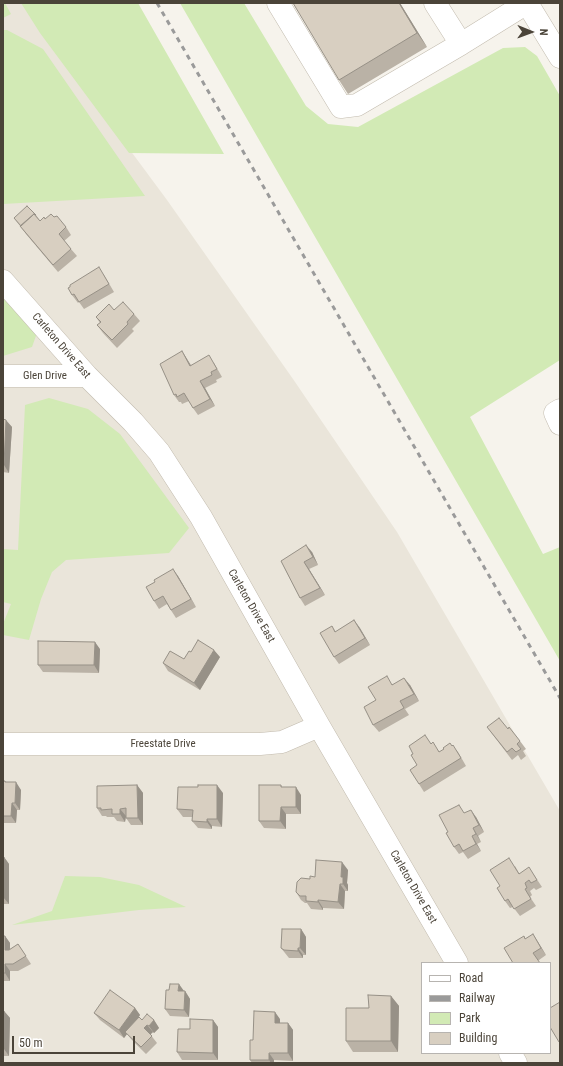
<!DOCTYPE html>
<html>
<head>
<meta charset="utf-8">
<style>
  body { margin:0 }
  #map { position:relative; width:563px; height:1066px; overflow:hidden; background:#f6f3ec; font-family:"Roboto Condensed",sans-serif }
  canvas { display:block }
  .frame { position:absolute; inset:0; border:4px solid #4b4439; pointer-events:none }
  .legend { position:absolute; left:421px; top:962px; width:130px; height:92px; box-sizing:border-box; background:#fff; border:1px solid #b7b4b0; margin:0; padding:5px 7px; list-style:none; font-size:12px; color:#4b4439 }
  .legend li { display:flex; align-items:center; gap:8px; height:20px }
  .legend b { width:20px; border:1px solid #b7b4b0 }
  .north { position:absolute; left:511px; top:12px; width:40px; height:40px; -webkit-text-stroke:3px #fff; paint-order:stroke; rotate:91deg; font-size:11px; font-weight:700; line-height:16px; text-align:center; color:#4b4439 }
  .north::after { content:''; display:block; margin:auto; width:14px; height:18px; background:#4b4439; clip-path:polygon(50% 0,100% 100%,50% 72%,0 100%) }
  .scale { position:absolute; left:12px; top:1036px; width:123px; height:18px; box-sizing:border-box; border:2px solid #4b4439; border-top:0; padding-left:5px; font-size:12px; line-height:14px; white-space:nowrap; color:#4b4439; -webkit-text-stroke:3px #fff; paint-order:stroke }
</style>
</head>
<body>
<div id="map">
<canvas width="563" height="1066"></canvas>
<div class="frame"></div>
<ul class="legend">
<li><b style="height:5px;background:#fff"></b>Road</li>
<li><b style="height:5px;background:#9a9a9a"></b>Railway</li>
<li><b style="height:11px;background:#d2eab5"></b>Park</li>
<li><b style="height:11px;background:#d8cfc1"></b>Building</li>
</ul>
<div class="north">N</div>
<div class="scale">50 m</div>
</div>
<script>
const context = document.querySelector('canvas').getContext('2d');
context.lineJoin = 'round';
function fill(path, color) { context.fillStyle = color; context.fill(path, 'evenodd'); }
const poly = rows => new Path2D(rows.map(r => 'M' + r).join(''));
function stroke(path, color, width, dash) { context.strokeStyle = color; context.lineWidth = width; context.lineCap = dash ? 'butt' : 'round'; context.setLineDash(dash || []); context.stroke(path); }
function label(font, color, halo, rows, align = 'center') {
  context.font = font + ' "Roboto Condensed",sans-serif'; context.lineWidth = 3; context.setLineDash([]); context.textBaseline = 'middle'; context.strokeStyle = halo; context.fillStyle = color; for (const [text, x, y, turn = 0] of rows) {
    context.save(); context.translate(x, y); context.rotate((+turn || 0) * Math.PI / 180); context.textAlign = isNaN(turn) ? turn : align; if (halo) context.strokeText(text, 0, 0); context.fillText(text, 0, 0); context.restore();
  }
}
fill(poly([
  [3,3,24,3,42,31,167,200,293,379,397,532,560,811,560,1063,3,1063],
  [422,963,550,963,550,1053,422,1053]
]), '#eae5da');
fill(poly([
  [3,3,5,3,11,14,3,18],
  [21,3,138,3,224,154,129,153,40,33],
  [180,3,244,3,306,106,328,124,358,127,503,48,525,47,537,56,560,96,560,360,470,417,543,554,560,547,560,661],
  [3,30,7,30,43,49,145,196,3,204],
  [3,294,37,333,32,347,3,356],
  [49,398,88,409,120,434,189,528,169,553,66,560,52,572,41,599,29,640,3,635,3,624,11,604,3,602,3,549,18,550,25,405],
  [65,876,100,877,139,885,186,907,139,910,12,925,52,911]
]), '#d2eab5');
const minor = poly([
  [278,3,341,107,357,105,461,44],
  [435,3,461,44,527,3],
  [527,3,560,57],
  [3,281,87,376,133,422,159,452,201,517,319,726,457,963],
  [3,376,87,376],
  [560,410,555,413,560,424],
  [3,744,260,744,282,742,319,726],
  [510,1053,516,1063]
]);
stroke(minor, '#c2bbae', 23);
stroke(minor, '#fff', 22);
stroke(poly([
  [157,3,560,698]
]), '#9a9a9a', 3, [5, 5]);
fill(poly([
  [400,3,427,47,348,94,339,80],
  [36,215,40,221,45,219,54,217,66,227,71,235,64,241,77,256,58,272,26,234,14,218],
  [104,275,114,292,84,309,79,302,78,303,72,295],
  [114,310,134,314,140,321,132,329,134,331,117,348,103,333,97,325,100,323,96,317],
  [182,351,187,359,191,365,214,363,222,377,216,380,217,382,205,388,215,406,198,415,193,408,189,401,182,404,181,402,179,402,174,395],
  [3,419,12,427,9,473,3,472],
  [312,552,318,565,309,569,325,595,305,606,300,598,281,561],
  [178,576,196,607,176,618,167,604,159,609,154,601],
  [354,620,370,645,339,664,334,657,332,626,336,632],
  [100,649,99,673,43,672,38,665],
  [191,652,220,657,200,690,168,671,163,663,184,659],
  [392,684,410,685,419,701,405,709,409,715,379,732,373,725,376,700],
  [487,727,508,729,520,741,526,749,523,751,526,756,521,760,518,755,512,760],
  [431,744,440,752,452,746,458,752,466,766,424,792,419,784,417,765,413,754],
  [3,781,5,781,6,782,21,790,20,810,17,810,16,823,3,823],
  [137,785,143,793,143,825,131,825,126,818,126,816,125,822,117,821,114,817,107,817,106,816,102,816,97,808],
  [281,785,282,787,301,795,301,814,286,814,286,829,264,828,259,821],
  [223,793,222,827,212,826,212,829,198,828,192,821,193,817,183,817,177,809],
  [465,813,476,817,484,832,478,836,481,842,477,844,481,851,468,859,463,852,459,854,454,847,448,832],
  [3,857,4,857,9,864,9,904,3,904],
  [515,866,519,873,534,875,542,887,536,890,534,888,530,891,532,895,530,897,536,906,520,916,513,907,510,908,505,901,500,886],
  [348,870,347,883,348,885,348,891,345,891,344,909,323,908,323,910,311,909,307,903,305,903,301,900,296,892,310,879,315,877],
  [301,929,306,937,306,955,303,955,303,958,289,958,281,948],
  [533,934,546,955,539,960,513,963,525,939],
  [3,936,5,936,10,943,10,949,18,944,31,964,18,971,10,971,10,981,3,981],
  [184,991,185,991,190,999,189,1017,170,1016,165,1009],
  [391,996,399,1006,398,1052,353,1052,346,1041,369,1008],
  [135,1008,140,1015,138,1018,142,1020,154,1020,159,1028,154,1033,153,1032,150,1034,157,1043,146,1054,131,1039,127,1034,124,1038,100,1020,94,1013],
  [3,1011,4,1011,10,1018,9,1056,3,1056],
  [280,1019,280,1023,288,1023,293,1030,293,1061,274,1060,274,1063,252,1063,250,1060,253,1040],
  [213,1020,218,1027,218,1060,182,1060,177,1052]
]), '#bab2a6');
fill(poly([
  [399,3,400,3,427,47,417,33],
  [182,351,187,359,195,373,190,366],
  [200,381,205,388,215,406,210,399],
  [6,420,12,427,9,473,4,465],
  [306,545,312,552,318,565,313,557],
  [304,562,309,569,325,595,320,588],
  [173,569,178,576,196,607,191,599],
  [354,620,360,628,370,645,365,638],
  [95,642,100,649,99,673,94,665],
  [214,650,220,657,200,690,194,683],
  [404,678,410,685,419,701,414,694],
  [16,782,21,790,20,810,15,803],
  [137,785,143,793,143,825,138,818],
  [217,785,223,793,222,827,217,819],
  [296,787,301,795,301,814,296,807],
  [12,803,17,810,16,823,11,816],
  [281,807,286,814,286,829,280,821],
  [120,809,126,816,125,822,120,814],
  [471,810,476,817,484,832,479,825],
  [207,819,212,826,212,829,207,822],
  [473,828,478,836,481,842,476,834],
  [472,836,477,844,481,851,476,844],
  [4,857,9,864,9,904,3,897],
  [342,862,348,870,347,883,348,885,348,891,343,884,341,877],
  [340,884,345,891,344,909,338,902],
  [318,900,323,908,323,910,318,902],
  [301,929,306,937,306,955,300,948],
  [533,934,538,942,546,955,541,948],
  [5,936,10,943,10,957,5,950],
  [298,948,303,955,303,958,298,951],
  [5,964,10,971,10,981,5,973],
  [179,984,184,991,178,991],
  [185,991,190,999,189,1017,184,1010],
  [391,996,399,1006,398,1052,391,1041],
  [135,1008,140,1015,127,1033,125,1032,127,1034,124,1038,119,1030],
  [4,1011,10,1018,9,1056,4,1049],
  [275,1012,280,1019,280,1030,275,1023],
  [154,1020,159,1028,154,1033,149,1026],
  [213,1020,218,1027,218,1060,213,1053],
  [288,1023,293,1030,293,1061,288,1053],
  [147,1025,153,1032,149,1036,144,1028],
  [269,1053,274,1060,274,1063,271,1063,269,1060]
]), '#979187');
const building = poly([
  [293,3,399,3,417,33,339,80,293,3],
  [27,206,36,215,34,214,21,226,14,218,27,206],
  [34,214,40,221,44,217,45,219,51,214,54,217,57,216,66,227,59,234,71,249,53,265,20,226,34,214],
  [99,267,109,284,79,302,74,294,72,295,68,288,70,287,70,285,99,267],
  [123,302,134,314,127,322,128,324,112,340,97,325,101,322,96,317,109,304,114,310,123,302],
  [182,351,190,366,209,355,217,369,211,372,212,375,200,381,210,399,193,408,184,393,177,397,176,394,174,395,160,364,182,351],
  [3,419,6,420,4,465,3,465,3,419],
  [306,545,313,557,304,562,320,588,300,598,281,561,306,545],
  [173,569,191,599,171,610,163,596,154,601,146,587,155,582,154,580,173,569],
  [354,620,365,638,334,657,320,633,332,626,335,632,354,620],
  [198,640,214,650,194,683,163,663,170,651,184,659,189,651,191,652,198,640],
  [38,641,95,642,94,665,38,665,38,641],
  [387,676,392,685,404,678,414,694,400,701,404,708,373,725,364,707,376,700,368,687,387,676],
  [499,718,508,729,509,727,520,741,517,744,521,749,516,752,512,748,507,752,487,727,499,718],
  [425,735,431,744,433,742,439,752,444,749,443,748,450,743,452,746,453,745,461,758,419,784,410,770,417,765,411,755,413,754,409,746,425,735],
  [3,781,5,781,5,782,16,782,15,803,12,803,11,816,3,816,3,781],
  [137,785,138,818,126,818,126,808,120,809,120,814,112,814,112,809,101,810,101,808,97,808,97,786,137,785],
  [198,785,217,785,217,819,207,819,207,822,192,821,193,810,177,809,178,787,198,787,198,785],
  [259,785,281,785,281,787,296,787,296,807,281,807,280,821,259,821,259,785],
  [459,805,464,813,471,810,479,825,473,828,476,834,472,836,476,844,463,851,459,844,454,847,446,833,448,832,439,815,459,805],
  [3,857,4,857,3,897,3,857],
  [509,858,519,874,529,867,537,880,531,883,529,880,525,883,527,888,525,889,531,899,514,909,508,899,505,901,497,888,500,886,490,870,509,858],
  [316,860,342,862,341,877,343,877,343,884,340,884,338,902,318,900,318,902,306,901,306,896,300,896,296,892,297,882,301,878,310,879,310,876,315,877,316,860],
  [282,929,301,929,300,948,298,948,298,951,284,950,281,948,282,929],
  [533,934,541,948,533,953,540,963,513,963,504,948,524,936,525,939,533,934],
  [3,936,5,936,5,950,9,950,18,944,26,956,13,964,5,964,5,973,3,973,3,936],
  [170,984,179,984,178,991,185,991,184,1010,165,1009,166,990,169,990,170,984],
  [110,990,135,1008,119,1030,94,1013,110,990],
  [368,995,391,996,391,1041,346,1041,346,1008,369,1008,368,995],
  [560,1002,560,1041,559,1042,550,1027,550,1008,560,1002],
  [3,1011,4,1011,4,1049,3,1049,3,1011],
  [254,1011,275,1012,275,1023,288,1023,288,1053,269,1053,269,1060,250,1060,250,1040,253,1040,254,1011],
  [147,1014,154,1020,149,1026,147,1025,144,1028,152,1036,141,1047,125,1032,139,1017,142,1020,147,1014],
  [190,1019,213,1020,213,1053,177,1052,178,1029,190,1029,190,1019]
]);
fill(building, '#d8cfc1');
stroke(building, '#979187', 1);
label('11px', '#4b4439', '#fff', [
  ["Carleton Drive East",61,346,49],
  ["Glen Drive",45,376],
  ["Carleton Drive East",251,606,60],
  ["Freestate Drive",163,744],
  ["Carleton Drive East",413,887,60]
]);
</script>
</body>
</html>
